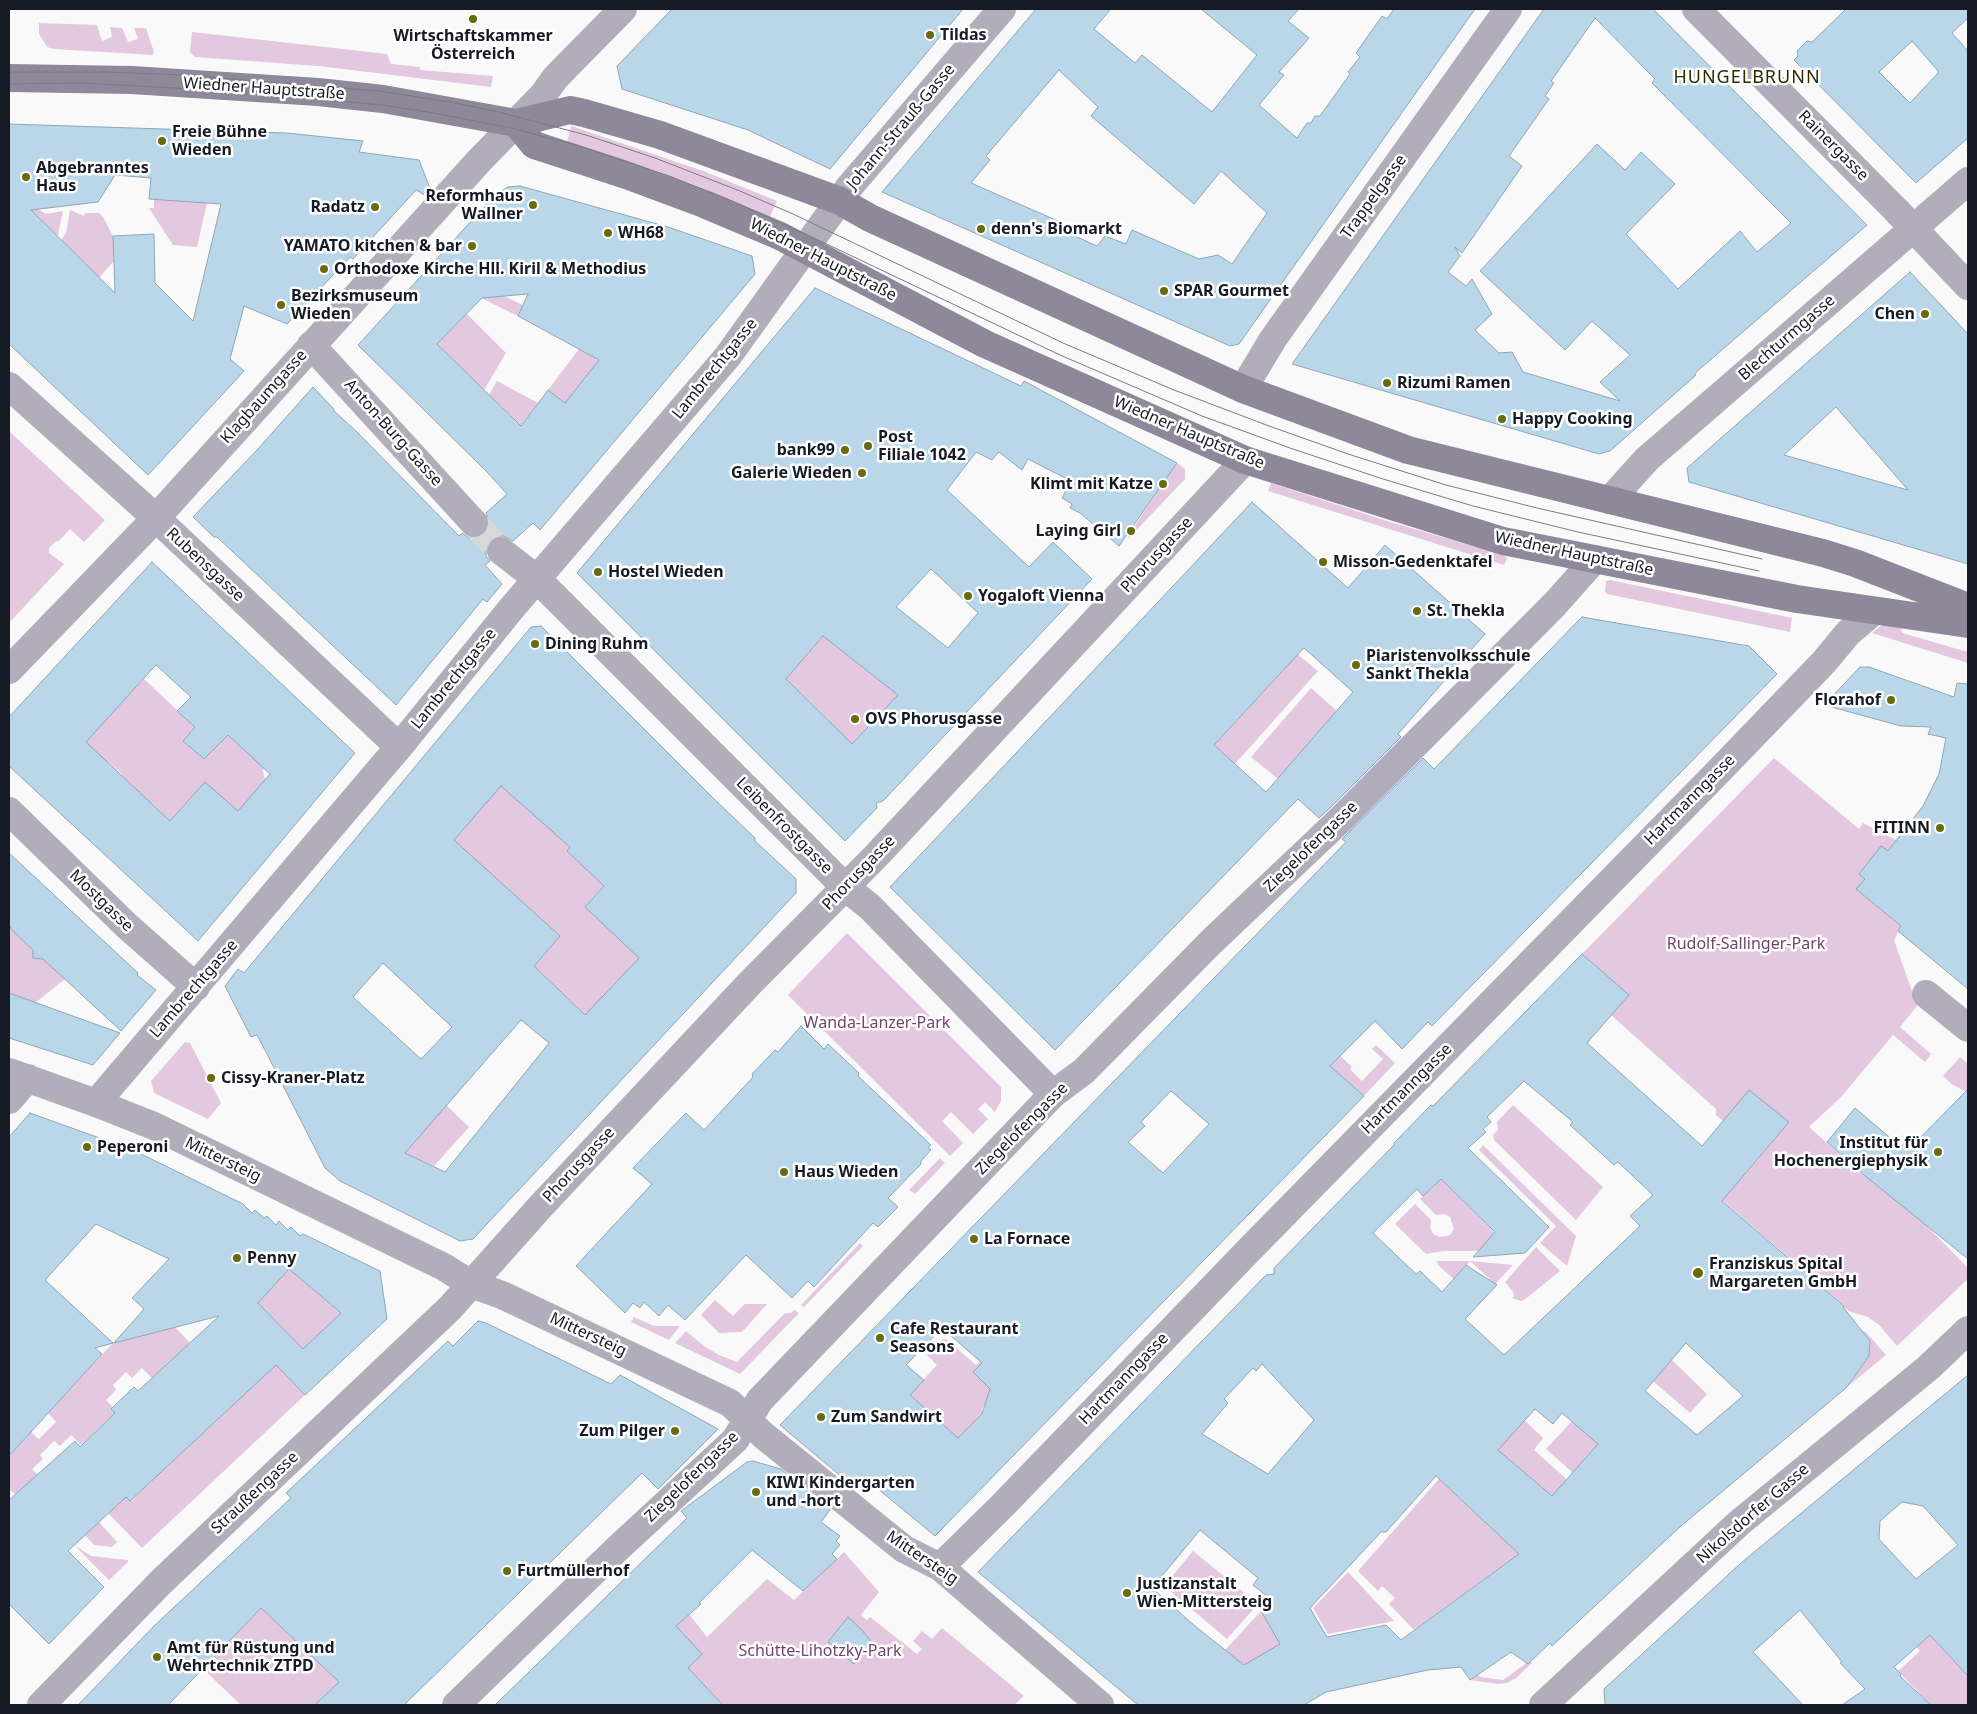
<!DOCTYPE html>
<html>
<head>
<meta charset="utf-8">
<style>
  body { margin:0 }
  #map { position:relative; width:1977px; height:1714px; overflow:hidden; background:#f9f9f9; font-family:"Noto Sans",sans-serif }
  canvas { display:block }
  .frame { position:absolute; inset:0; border:10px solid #161a24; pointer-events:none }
</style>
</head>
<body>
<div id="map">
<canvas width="1977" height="1714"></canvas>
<div class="frame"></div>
</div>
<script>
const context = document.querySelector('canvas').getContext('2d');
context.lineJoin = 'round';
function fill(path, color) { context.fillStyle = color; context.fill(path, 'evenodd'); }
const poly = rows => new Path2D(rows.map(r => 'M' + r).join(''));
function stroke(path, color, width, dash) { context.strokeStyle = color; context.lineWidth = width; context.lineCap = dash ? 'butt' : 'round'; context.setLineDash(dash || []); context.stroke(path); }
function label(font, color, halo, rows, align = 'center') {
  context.font = font + ' "Noto Sans",sans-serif'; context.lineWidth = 5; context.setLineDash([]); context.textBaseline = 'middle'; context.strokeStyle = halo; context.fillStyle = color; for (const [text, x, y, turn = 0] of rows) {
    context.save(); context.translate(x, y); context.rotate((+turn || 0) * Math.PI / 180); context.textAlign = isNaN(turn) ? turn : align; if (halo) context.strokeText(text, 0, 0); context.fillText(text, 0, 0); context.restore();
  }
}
fill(poly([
  [39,23,97,25,102,41,112,37,110,27,122,28,128,42,138,39,134,28,146,28,154,52,153,55,54,49,47,47,39,34],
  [192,32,387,54,391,64,420,67,420,70,493,76,491,87,318,66,195,57,190,52],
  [571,126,706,172,777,201,767,223,566,146],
  [154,199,207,203,197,247,173,245,149,208,154,208],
  [28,203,46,214,63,211,58,235,50,239,40,250],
  [70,210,84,216,85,213,99,213,103,217,113,236,114,261,97,280,87,265,61,240,66,233],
  [475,295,504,296,523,305,518,316],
  [467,314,506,353,484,390,437,344],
  [579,349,595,351,596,360,606,359,565,403,548,390],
  [497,381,538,403,521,425,489,395],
  [9,431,105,520,84,542,70,529,58,542,56,541,49,548,49,553,64,564,9,623],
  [1177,463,1185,469,1185,479,1129,538,1128,536,1131,531],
  [1271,483,1387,521,1503,555,1507,558,1504,565,1268,491],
  [1610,580,1792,618,1790,632,1607,594,1605,592,1606,581],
  [1883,624,1901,626,1902,633,1968,652,1968,663,1872,633],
  [823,636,898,695,832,766,829,721,786,679],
  [1286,645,1318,671,1235,764,1032,909,1214,745,1284,670],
  [144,679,195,727,183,741,204,759,228,735,268,763,263,770,264,777,267,781,201,855,205,782,157,835,157,808,152,803,148,805,119,779,122,774,107,761,103,764,78,758,84,713,100,726],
  [1311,688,1337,711,1278,779,1251,757],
  [1774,758,1859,829,1863,823,1968,877,1968,898,1932,867,1929,870,1895,842,1888,851,1859,874,1865,879,1857,890,1901,926,1894,940,1913,994,1921,1001,1900,1027,1931,1054,1925,1062,1893,1035,1841,1097,1809,1127,1863,1175,1865,1173,1923,1222,1968,1268,1968,1279,1897,1346,1879,1325,1868,1317,1851,1312,1843,1307,1844,1305,1706,1186,1742,1178,1789,1122,1723,1121,1716,1115,1716,1109,1611,1015,1629,995,1582,954],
  [506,781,570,847,567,851,584,867,608,881,585,907,643,960,627,978,619,979,607,992,589,1018,534,966,560,936,454,841,411,850,495,792],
  [9,925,12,930,65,979,35,1003,9,993],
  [847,933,1001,1087,1001,1101,995,1112,985,1102,978,1109,988,1119,973,1134,951,1112,942,1121,963,1143,950,1156,788,995],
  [185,1042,190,1043,221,1103,208,1119,154,1093,151,1081],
  [1376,1045,1395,1063,1364,1096,1321,1058,1331,1047,1352,1067,1350,1069,1362,1081,1383,1059,1372,1049],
  [1960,1057,1968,1064,1968,1089,1965,1091,1953,1085,1943,1076],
  [446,1105,469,1127,434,1166,405,1153],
  [1513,1105,1603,1187,1576,1220,1494,1140,1493,1135,1498,1130,1497,1122],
  [1483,1145,1576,1236,1567,1266,1540,1243,1556,1226,1479,1150],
  [940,1158,945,1163,915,1194,909,1190],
  [1441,1179,1493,1231,1494,1234,1515,1254,1490,1251,1443,1251,1426,1254,1395,1224,1415,1204,1431,1220,1430,1227,1433,1234,1440,1237,1450,1235,1454,1229,1450,1217,1444,1214,1436,1215,1420,1199],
  [860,1243,863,1246,804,1307,801,1305],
  [1536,1247,1560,1271,1528,1297,1522,1301,1517,1300,1512,1298,1514,1296,1513,1292,1505,1282],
  [1437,1261,1470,1261,1513,1265,1495,1284,1470,1261,1459,1274,1479,1302,1438,1265],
  [289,1269,338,1311,342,1309,344,1311,303,1349,258,1303],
  [715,1300,733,1316,745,1304,767,1304,742,1332,719,1333,701,1315],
  [794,1310,799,1313,740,1374,675,1343,686,1331,704,1346,719,1355,737,1362,785,1313,791,1313],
  [634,1317,654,1326,680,1326,669,1340,631,1322],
  [175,1327,190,1343,152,1378,142,1368,132,1378,126,1372,113,1385,116,1390,106,1400,113,1407,111,1409,115,1413,81,1445,71,1435,60,1446,54,1441,40,1455,43,1459,32,1469,39,1476,23,1500,11,1491,9,1493,9,1457,31,1432,39,1439,56,1422,48,1413,126,1329,135,1337],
  [1861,1331,1866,1332,1886,1355,1846,1388,1869,1356,1870,1341],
  [943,1339,946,1339,976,1365,997,1344,1025,1368,987,1401,982,1409,982,1414,958,1438,909,1395,937,1365,927,1355],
  [272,1360,305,1395,142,1548,108,1513,126,1497,131,1501,152,1481,148,1477,162,1462,167,1467,188,1447,200,1428,204,1432,226,1412,222,1408],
  [1672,1360,1707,1394,1690,1413,1653,1381],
  [1518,1414,1543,1438,1534,1450,1572,1484,1558,1501,1498,1450],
  [1572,1421,1621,1464,1596,1493,1546,1449],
  [1439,1479,1528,1562,1506,1563,1414,1630,1389,1604,1395,1598,1382,1586,1378,1591,1358,1571],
  [99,1522,117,1542,112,1547,94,1545,85,1535],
  [74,1545,91,1556,128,1560,128,1562,109,1580],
  [1193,1551,1258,1604,1227,1639,1164,1586],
  [844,1552,879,1592,861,1615,867,1620,870,1617,917,1654,922,1649,913,1641,922,1631,932,1639,942,1628,1024,1696,1014,1705,719,1705,721,1703,688,1668,702,1654,676,1626,689,1614,707,1637,767,1579,794,1600],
  [1348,1572,1394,1621,1328,1634,1313,1608],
  [261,1608,339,1682,315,1705,241,1705,203,1669],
  [1261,1611,1286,1654,1230,1673,1225,1650],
  [1926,1631,1968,1676,1968,1705,1931,1705,1898,1671,1920,1651,1912,1642],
  [1529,1661,1532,1663,1516,1678,1507,1683,1498,1684,1470,1680,1478,1675,1480,1677,1503,1680]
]), '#e4c8e0');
const building = poly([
  [672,9,963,9,830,169,748,130,622,89,617,66,672,9],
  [1036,9,1111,9,1094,29,1135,63,1142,55,1212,112,1257,55,1201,9,1299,9,1288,21,1309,38,1279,72,1284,75,1259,105,1297,138,1307,123,1311,123,1315,116,1320,116,1350,74,1348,72,1360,57,1356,53,1382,16,1387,19,1394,9,1475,9,1239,344,1230,346,882,192,1036,9],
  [1059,70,1098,107,1091,116,1194,204,1221,171,1267,213,1232,264,1218,255,1199,259,1132,230,1126,244,1105,236,1097,246,1062,230,1065,224,971,183,990,160,986,156,1059,70],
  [1544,9,1653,9,1867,225,1694,374,1696,375,1610,451,1599,454,1292,364,1544,9],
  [1595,18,1655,79,1652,83,1791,223,1757,252,1740,231,1678,289,1626,234,1675,184,1641,152,1625,170,1597,144,1480,271,1565,350,1592,321,1630,355,1600,382,1620,401,1523,372,1512,352,1499,353,1475,330,1492,314,1472,279,1466,286,1448,272,1460,256,1455,247,1462,253,1522,166,1509,156,1549,99,1545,96,1554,83,1551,81,1595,18],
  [1846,9,1968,9,1968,18,1952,33,1968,51,1968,138,1916,183,1794,60,1798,56,1797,51,1807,41,1812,42,1846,9],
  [1912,41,1939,72,1910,103,1879,72,1912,41],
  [9,124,287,133,363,141,359,152,419,160,431,191,426,196,416,190,353,259,350,257,287,324,244,306,230,359,244,371,148,475,9,344,9,124],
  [115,175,151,178,149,199,221,204,193,321,155,283,154,234,113,236,115,293,31,210,98,202,115,175],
  [520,186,668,227,752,256,755,274,540,530,533,523,513,541,503,536,495,537,489,541,486,549,486,556,490,561,485,565,502,584,487,602,483,599,396,705,217,537,214,537,193,517,257,450,313,387,333,408,334,411,356,431,459,536,462,533,469,538,477,538,485,534,489,527,489,520,486,513,507,494,486,471,358,345,496,194,508,187,520,186],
  [528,294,518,316,599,360,565,403,548,390,521,426,437,344,482,298,528,294],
  [1910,272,1968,334,1968,564,1689,482,1687,468,1910,272],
  [1836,407,1908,490,1784,455,1836,407],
  [815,288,1021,386,1024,381,1177,463,1119,546,1080,513,1070,508,1072,504,1062,498,1071,481,1028,459,1022,470,999,452,992,460,976,452,947,490,1029,567,1053,542,1092,579,883,801,876,803,877,808,845,841,577,573,815,288],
  [931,569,978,613,948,648,896,607,931,569],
  [823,636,898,695,852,744,786,679,823,636],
  [1252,502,1348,588,1385,545,1485,634,1398,734,1401,737,1331,807,1319,818,1298,799,1055,1050,890,887,1252,502],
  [1304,648,1353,692,1266,792,1214,745,1304,648],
  [152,562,355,753,198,941,9,766,9,717,152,562],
  [156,665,191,697,177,711,195,727,183,741,204,759,228,735,270,774,238,811,205,782,170,821,86,742,156,665],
  [1582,617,1749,646,1777,674,1432,1026,1428,1022,1402,1049,1375,1021,1330,1066,1364,1096,935,1536,866,1479,856,1489,780,1425,1346,842,1342,839,1423,758,1434,769,1582,617],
  [1171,1091,1209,1124,1163,1173,1128,1142,1145,1126,1141,1122,1171,1091],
  [942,1328,982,1363,973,1372,990,1389,982,1414,958,1438,910,1395,924,1380,906,1365,942,1328],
  [541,626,711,796,755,838,755,841,796,879,796,893,473,1239,460,1241,340,1181,325,1168,267,1054,257,1035,251,1037,225,986,238,969,244,973,531,627,541,626],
  [501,786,570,847,567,851,604,886,585,907,639,958,585,1015,534,966,560,936,454,840,501,786],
  [383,963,452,1027,421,1059,353,997,383,963],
  [521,1020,549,1043,445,1172,405,1153,521,1020],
  [1860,667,1869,667,1954,697,1957,683,1968,684,1968,989,1898,931,1901,926,1856,889,1865,879,1859,874,1881,846,1888,851,1923,806,1939,774,1946,738,1928,734,1931,727,1901,726,1824,705,1860,667],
  [9,853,138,973,137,975,156,990,121,1031,43,959,33,958,33,950,12,930,9,925,9,853],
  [1582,954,1629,995,1587,1043,1702,1146,1749,1090,1789,1122,1722,1201,1844,1306,1843,1307,1870,1341,1869,1356,1846,1388,1681,1526,1552,1646,1550,1643,1528,1664,1511,1652,1470,1680,1461,1667,1428,1670,1326,1692,1304,1705,1138,1705,978,1572,1266,1275,1274,1274,1274,1268,1394,1145,1394,1143,1431,1105,1433,1106,1582,954],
  [1524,1081,1573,1122,1570,1125,1614,1165,1618,1162,1653,1195,1630,1216,1640,1226,1504,1355,1465,1319,1497,1285,1466,1265,1442,1292,1420,1271,1416,1274,1373,1233,1417,1189,1423,1196,1441,1179,1495,1232,1473,1257,1525,1253,1549,1227,1468,1148,1486,1132,1483,1129,1491,1122,1487,1117,1524,1081],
  [1686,1343,1743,1396,1697,1435,1645,1391,1686,1343],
  [1262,1364,1314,1420,1268,1474,1202,1434,1228,1403,1224,1399,1253,1368,1256,1371,1262,1364],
  [1535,1409,1553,1424,1562,1413,1598,1444,1552,1496,1498,1450,1535,1409],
  [1436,1476,1519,1554,1401,1640,1386,1625,1327,1637,1310,1608,1381,1532,1386,1532,1436,1476],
  [1200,1530,1258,1578,1253,1585,1272,1600,1261,1611,1280,1644,1244,1665,1195,1626,1152,1588,1200,1530],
  [9,993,120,1033,93,1065,9,1038,9,993],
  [801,1026,824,1049,828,1044,859,1073,858,1076,931,1145,928,1147,931,1150,921,1161,921,1164,888,1198,898,1207,878,1227,873,1223,814,1287,808,1281,792,1298,746,1255,685,1320,668,1305,659,1316,644,1302,640,1308,633,1303,625,1313,576,1266,652,1184,633,1168,686,1113,704,1130,753,1077,752,1074,775,1050,778,1052,801,1026],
  [1968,1089,1968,1259,1864,1175,1827,1142,1855,1108,1901,1147,1909,1137,1915,1143,1968,1089],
  [30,1113,133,1150,243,1204,252,1213,255,1210,264,1218,267,1216,276,1225,279,1221,288,1230,291,1227,300,1236,303,1234,380,1271,387,1319,305,1395,276,1365,130,1501,126,1497,68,1551,104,1587,49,1644,9,1604,9,1500,75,1441,80,1447,115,1413,111,1409,134,1387,138,1391,219,1316,114,1343,144,1309,132,1298,169,1259,96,1224,45,1280,113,1343,95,1348,102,1354,9,1456,9,1137,30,1113],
  [289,1269,341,1313,303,1349,258,1303,289,1269],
  [478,1321,486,1323,611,1384,620,1375,718,1429,658,1489,642,1473,404,1705,315,1705,339,1682,261,1608,168,1705,78,1705,155,1625,291,1498,286,1493,448,1341,453,1346,478,1321],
  [1968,1375,1968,1676,1930,1635,1894,1667,1901,1674,1900,1676,1931,1705,1842,1705,1865,1689,1840,1663,1842,1662,1800,1610,1753,1652,1803,1705,1605,1705,1604,1689,1741,1563,1968,1375],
  [1902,1502,1923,1506,1958,1545,1916,1579,1879,1539,1880,1521,1902,1502],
  [753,1461,781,1469,830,1510,821,1522,840,1536,836,1541,840,1545,832,1554,837,1559,803,1591,752,1550,699,1603,701,1604,676,1626,702,1654,688,1668,723,1705,495,1705,687,1518,681,1511,747,1462,753,1461],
  [848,1617,862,1630,872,1643,854,1664,828,1642,848,1617]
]);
fill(building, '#bad7ea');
stroke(building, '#8ba7b9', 1);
stroke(poly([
  [474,523,501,551]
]), '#d7d8d9', 28, [28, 14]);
stroke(poly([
  [1696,9,1895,209,1968,286],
  [311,345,474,523],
  [9,386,156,518,399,747],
  [1243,389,1273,339,1508,9],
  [1610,500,1647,459,1968,181],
  [501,551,537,579,845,887,870,907,1053,1094],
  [9,670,156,518,478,162,543,95,556,77,623,9],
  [9,811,127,926,196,987],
  [1926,994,1968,1028],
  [9,1072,96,1103,154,1126,444,1267,471,1284,502,1295,730,1403,763,1435,904,1549,940,1567,1100,1705],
  [9,1100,28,1078],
  [96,1103,399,747,511,609,728,356,850,186,1002,9],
  [940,1567,1003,1505,1250,1249,1715,775,1824,662,1848,633,1874,611],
  [41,1705,162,1581,450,1308,540,1207,750,983,876,856,1245,460],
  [456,1705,617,1549,735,1440,760,1400,1053,1094,1084,1071,1211,942,1342,818,1555,604,1595,559],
  [1543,1705,1739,1523,1928,1368,1968,1330]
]), '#b1adba', 28);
stroke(poly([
  [9,78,132,80,318,92,383,99,516,123,570,110,584,113,660,135,840,201,870,218,1243,389,1408,450,1823,553,1855,563,1968,607],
  [516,123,534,145,626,175,704,204,780,236,985,344,1245,460,1503,541,1797,599,1968,624]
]), '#8e889a', 28);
stroke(poly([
  [9,72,105,72,183,75,379,91,450,102,499,112,586,135,655,158,740,191,793,214,1063,343,1174,390,1269,426,1351,455,1446,485,1537,508,1762,559],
  [9,84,81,83,214,90,382,105,434,113,511,128,576,145,669,176,732,201,814,238,1060,355,1202,416,1290,448,1383,479,1473,506,1578,532,1759,571]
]), '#797b81', 1);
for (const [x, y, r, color] of [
  [473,19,5,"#686b0b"],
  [930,35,5,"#686b0b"],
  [162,141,5,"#686b0b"],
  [26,177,5,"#686b0b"],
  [533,205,5,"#686b0b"],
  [375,207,5,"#686b0b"],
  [981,229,5,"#686b0b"],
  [608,233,5,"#686b0b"],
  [472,246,5,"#686b0b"],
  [324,269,5,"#686b0b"],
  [1164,291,5,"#686b0b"],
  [281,305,5,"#686b0b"],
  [1925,314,5,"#686b0b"],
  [1387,383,5,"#686b0b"],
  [1502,419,5,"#686b0b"],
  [868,446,5,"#686b0b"],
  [845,450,5,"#686b0b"],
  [862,473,5,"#686b0b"],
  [1163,484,5,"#686b0b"],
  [1131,531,5,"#686b0b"],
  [1323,562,5,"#686b0b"],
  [598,572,5,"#686b0b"],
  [968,596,5,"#686b0b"],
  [1417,611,5,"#686b0b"],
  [535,644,5,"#686b0b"],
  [1356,665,5,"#686b0b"],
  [1891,700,5,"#686b0b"],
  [855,719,5,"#686b0b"],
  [1940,828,5,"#686b0b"],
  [211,1078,5,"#686b0b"],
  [87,1147,5,"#686b0b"],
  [1938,1152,5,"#686b0b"],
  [784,1172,5,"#686b0b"],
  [974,1239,5,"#686b0b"],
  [237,1258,5,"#686b0b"],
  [1698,1273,6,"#686b0b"],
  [880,1338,5,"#686b0b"],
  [821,1417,5,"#686b0b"],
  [675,1431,5,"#686b0b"],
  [756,1492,5,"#686b0b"],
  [507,1571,5,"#686b0b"],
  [1127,1593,5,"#686b0b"],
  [157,1657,5,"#686b0b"]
]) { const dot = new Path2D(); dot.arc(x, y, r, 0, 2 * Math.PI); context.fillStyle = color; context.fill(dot); stroke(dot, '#fff', 2); }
label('bold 16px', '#161a24', '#fff', [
  ["Tildas",940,35],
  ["Wirtschaftskammer",473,36,"center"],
  ["Österreich",473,54,"center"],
  ["Freie Bühne",172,132],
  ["Wieden",172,150],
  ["Abgebranntes",36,168],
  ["Haus",36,186],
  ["Reformhaus",523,196,"right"],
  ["Wallner",523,214,"right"],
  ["Radatz",365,207,"right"],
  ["denn's Biomarkt",991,229],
  ["WH68",618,233],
  ["YAMATO kitchen & bar",462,246,"right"],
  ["Orthodoxe Kirche Hll. Kiril & Methodius",334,269],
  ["SPAR Gourmet",1174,291],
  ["Bezirksmuseum",291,296],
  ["Wieden",291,314],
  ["Chen",1915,314,"right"],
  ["Rizumi Ramen",1397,383],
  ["Happy Cooking",1512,419],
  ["Post",878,437],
  ["Filiale 1042",878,455],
  ["bank99",835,450,"right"],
  ["Galerie Wieden",852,473,"right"],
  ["Klimt mit Katze",1153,484,"right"],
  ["Laying Girl",1121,531,"right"],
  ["Misson-Gedenktafel",1333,562],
  ["Hostel Wieden",608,572],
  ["Yogaloft Vienna",978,596],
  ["St. Thekla",1427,611],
  ["Dining Ruhm",545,644],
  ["Piaristenvolksschule",1366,656],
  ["Sankt Thekla",1366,674],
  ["Florahof",1881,700,"right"],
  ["OVS Phorusgasse",865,719],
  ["FITINN",1930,828,"right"],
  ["Cissy-Kraner-Platz",221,1078],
  ["Institut für",1928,1143,"right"],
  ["Hochenergiephysik",1928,1161,"right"],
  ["Peperoni",97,1147],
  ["Haus Wieden",794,1172],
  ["La Fornace",984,1239],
  ["Penny",247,1258],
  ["Franziskus Spital",1709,1264],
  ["Margareten GmbH",1709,1282],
  ["Cafe Restaurant",890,1329],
  ["Seasons",890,1347],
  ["Zum Sandwirt",831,1417],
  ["Zum Pilger",665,1431,"right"],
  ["KIWI Kindergarten",766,1483],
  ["und -hort",766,1501],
  ["Furtmüllerhof",517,1571],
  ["Justizanstalt",1137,1584],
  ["Wien-Mittersteig",1137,1602],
  ["Amt für Rüstung und",167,1648],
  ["Wehrtechnik ZTPD",167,1666]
], 'left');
label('16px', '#161a24', '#fff', [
  ["Wiedner Hauptstraße",264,89,4],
  ["Johann-Strauß-Gasse",901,127,-50],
  ["Rainergasse",1833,146,45],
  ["Trappelgasse",1374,197,-54],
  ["Wiedner Hauptstraße",823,260,27],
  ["Blechturmgasse",1787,338,-41],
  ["Lambrechtgasse",715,369,-51],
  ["Klagbaumgasse",264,397,-48],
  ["Anton-Burg-Gasse",393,433,48],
  ["Wiedner Hauptstraße",1189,433,23],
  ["Wiedner Hauptstraße",1574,554,12],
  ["Phorusgasse",1157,555,-47],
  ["Rubensgasse",205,565,43],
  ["Lambrechtgasse",454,679,-51],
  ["Hartmanngasse",1690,800,-45],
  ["Leibenfrostgasse",784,826,45],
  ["Ziegelofengasse",1311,847,-44],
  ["Phorusgasse",859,873,-46],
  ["Mostgasse",101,901,44],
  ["Lambrechtgasse",194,989,-49],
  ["Hartmanngasse",1407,1089,-45],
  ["Ziegelofengasse",1022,1129,-45],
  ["Mittersteig",223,1160,26],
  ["Phorusgasse",579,1165,-47],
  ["Mittersteig",588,1335,25],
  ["Hartmanngasse",1124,1379,-46],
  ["Ziegelofengasse",692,1477,-44],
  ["Straußengasse",255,1493,-43],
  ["Nikolsdorfer Gasse",1753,1514,-41],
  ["Mittersteig",922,1558,34]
]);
label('16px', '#71456c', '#fff', [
  ["Rudolf-Sallinger-Park",1746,944],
  ["Wanda-Lanzer-Park",877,1023],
  ["Schütte-Lihotzky-Park",820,1651]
]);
context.letterSpacing = '1px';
label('18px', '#2a2b02', '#fff', [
  ["HUNGELBRUNN",1747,78]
]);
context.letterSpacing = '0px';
</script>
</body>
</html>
